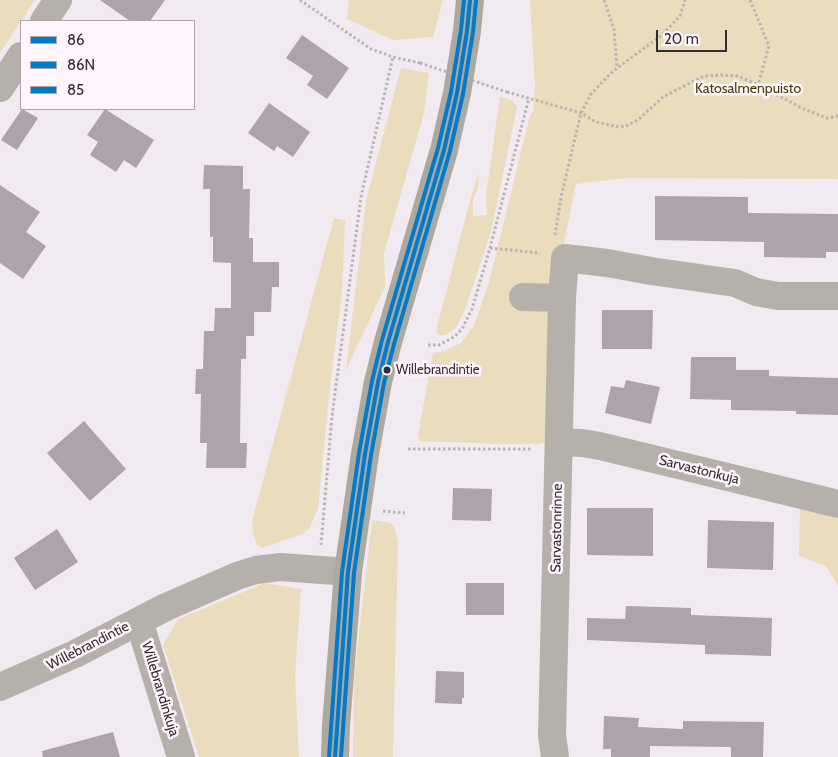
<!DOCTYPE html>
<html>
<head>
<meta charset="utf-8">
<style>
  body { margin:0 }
  #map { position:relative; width:838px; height:757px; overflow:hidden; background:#f2eaf1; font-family:Cabin,sans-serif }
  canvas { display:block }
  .legend { position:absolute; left:20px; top:20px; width:175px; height:90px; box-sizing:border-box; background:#fff6fd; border:1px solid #ada5ab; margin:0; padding:6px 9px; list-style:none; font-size:15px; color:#312c30 }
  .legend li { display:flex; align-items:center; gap:10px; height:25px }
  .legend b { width:25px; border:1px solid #ada5ab }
  .scale { position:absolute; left:656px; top:30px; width:71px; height:22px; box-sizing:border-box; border:2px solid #312c30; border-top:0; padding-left:6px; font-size:15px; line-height:18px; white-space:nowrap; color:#312c30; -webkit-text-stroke:4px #fff6fd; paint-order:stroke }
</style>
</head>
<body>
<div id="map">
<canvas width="838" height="757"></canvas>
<ul class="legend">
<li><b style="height:6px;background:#007ac9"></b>86</li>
<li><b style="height:6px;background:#007ac9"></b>86N</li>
<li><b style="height:6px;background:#007ac9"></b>85</li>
</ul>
<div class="scale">20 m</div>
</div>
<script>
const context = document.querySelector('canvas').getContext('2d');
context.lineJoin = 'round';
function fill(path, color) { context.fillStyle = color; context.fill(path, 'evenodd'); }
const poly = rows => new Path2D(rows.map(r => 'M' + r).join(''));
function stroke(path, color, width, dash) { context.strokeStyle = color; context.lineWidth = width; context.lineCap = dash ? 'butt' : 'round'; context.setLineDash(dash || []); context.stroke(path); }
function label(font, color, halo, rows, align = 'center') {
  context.font = font + ' Cabin,sans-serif'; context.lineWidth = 5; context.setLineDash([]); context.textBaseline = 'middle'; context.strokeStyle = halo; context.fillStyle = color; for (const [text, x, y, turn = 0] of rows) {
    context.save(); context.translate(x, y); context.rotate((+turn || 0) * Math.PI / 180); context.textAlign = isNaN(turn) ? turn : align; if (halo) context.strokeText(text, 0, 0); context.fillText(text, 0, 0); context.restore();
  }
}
fill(poly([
  [0,0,35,0,0,53],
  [349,0,443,0,433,37,393,40,347,19],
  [530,0,838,0,838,179,625,178,576,184,564,244,550,259,553,263,547,442,539,444,502,444,420,441,418,435,433,353,444,351,461,343,474,325,488,286,530,115,533,112,535,88],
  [401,68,429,73,424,113,384,253,385,287,346,370,366,200],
  [500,96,513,101,517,107,491,232,464,312,456,328,445,335,440,335,437,334,437,327,471,197,479,172,478,188,473,200,473,216,487,215,486,197],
  [334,218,345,220,342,293,330,387,318,509,309,529,302,534,262,548,257,544,253,534,252,521],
  [800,509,838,517,838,586,826,566,799,556],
  [372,520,391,523,395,529,398,542,393,757,353,757,354,679],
  [265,583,301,589,295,677,299,757,199,757,163,645,178,619]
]), '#eaddbd');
fill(poly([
  [100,0,165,0,150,21,130,21],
  [302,35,349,68,327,99,307,85,313,76,286,58],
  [269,103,310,132,293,157,277,146,274,151,248,133],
  [22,109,38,118,17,150,1,140],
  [105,109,154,140,136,168,124,160,116,172,90,155,98,142,87,135],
  [204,165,243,166,243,189,250,189,249,238,253,238,253,262,279,262,279,287,272,287,271,312,254,312,254,336,246,336,246,359,241,359,240,443,247,443,246,468,206,468,207,443,200,443,201,394,195,394,196,369,203,369,204,331,214,331,215,308,231,308,231,263,213,262,213,237,210,237,210,189,203,189],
  [0,185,40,212,26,232,46,246,23,279,0,263],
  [655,196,748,197,748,213,838,214,838,252,826,252,826,258,764,257,764,242,655,240],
  [602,310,653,310,652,349,602,349],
  [691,357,736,357,736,370,769,370,769,376,838,378,838,415,796,414,796,411,731,410,731,400,690,399],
  [626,380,660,387,651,424,605,413,611,386,624,388],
  [84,421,126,469,90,501,47,453],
  [453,488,492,489,491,521,452,520],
  [587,508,653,508,653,556,587,555],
  [708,520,774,522,773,570,707,568],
  [57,529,78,562,35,590,14,558],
  [466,583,504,583,504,615,466,615],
  [626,606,691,608,691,615,772,618,771,656,705,654,705,645,587,640,587,618,625,619],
  [436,671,464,672,464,698,462,698,462,704,435,703],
  [604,716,639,718,638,727,683,729,683,721,764,722,763,757,731,757,731,747,650,746,650,757,611,757,611,749,603,749],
  [113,732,120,757,43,757,42,751]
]), '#aea2ad');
stroke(poly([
  [300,0,371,49,393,57,420,63],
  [604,0,614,29,617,68],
  [750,0,769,46,758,85],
  [507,92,581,113,596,122,620,127,626,126,638,120,663,97,688,84,704,76,721,75,738,76,758,85,804,109,827,118,838,116],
  [555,235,561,197,581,113,591,94,612,72,662,35,680,16,685,0],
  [490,248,540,253],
  [428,345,439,345,454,337,462,329,472,309,490,248,529,98],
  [408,449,533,449],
  [383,511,405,513],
  [321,545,332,416,361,197,393,57]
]), '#b7b4b1', 3, [2.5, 2.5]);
stroke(poly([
  [44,21,58,0],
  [0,88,21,56],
  [523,297,562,298],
  [559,442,582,443,600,446,838,504],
  [139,621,181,757],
  [0,687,75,654,166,607,237,576,256,570,281,567,348,572],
  [555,757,552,735,562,298,565,258,607,263,651,271,735,283,756,292,778,296,838,296]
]), '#b5b1aa', 28);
stroke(poly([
  [335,757,336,726,348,572,365,454,378,382,388,342,444,150,457,93,467,31,470,0]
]), '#aca9a1', 28);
stroke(poly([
  [420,63,507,92]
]), '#b7b4b1', 3, [2.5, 2.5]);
stroke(poly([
  [335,757,348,572,365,454,378,382,388,342,444,150,457,93,467,31,470,0]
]), '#007ac9', 4);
stroke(poly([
  [341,757,354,573,371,455,384,383,394,344,450,151,463,94,473,32,476,1]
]), '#007ac9', 4);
stroke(poly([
  [329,757,342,572,359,453,372,381,382,340,438,148,451,92,461,30,464,0]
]), '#007ac9', 4);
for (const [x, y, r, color] of [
  [387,370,4.5,"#312c30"]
]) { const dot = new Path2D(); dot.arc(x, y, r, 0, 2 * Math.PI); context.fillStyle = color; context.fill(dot); stroke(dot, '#fff6fd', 2); }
label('13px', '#312c30', '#fff6fd', [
  ["Willebrandintie",396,370]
], 'left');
label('14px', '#473a03', '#fff6fd', [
  ["Katosalmenpuisto",748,89]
]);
label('14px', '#312c30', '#fff6fd', [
  ["Sarvastonkuja",699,470,14],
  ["Sarvastonrinne",557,528,-89],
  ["Willebrandintie",88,646,-27],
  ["Willebrandinkuja",160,689,73]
]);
</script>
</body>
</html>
